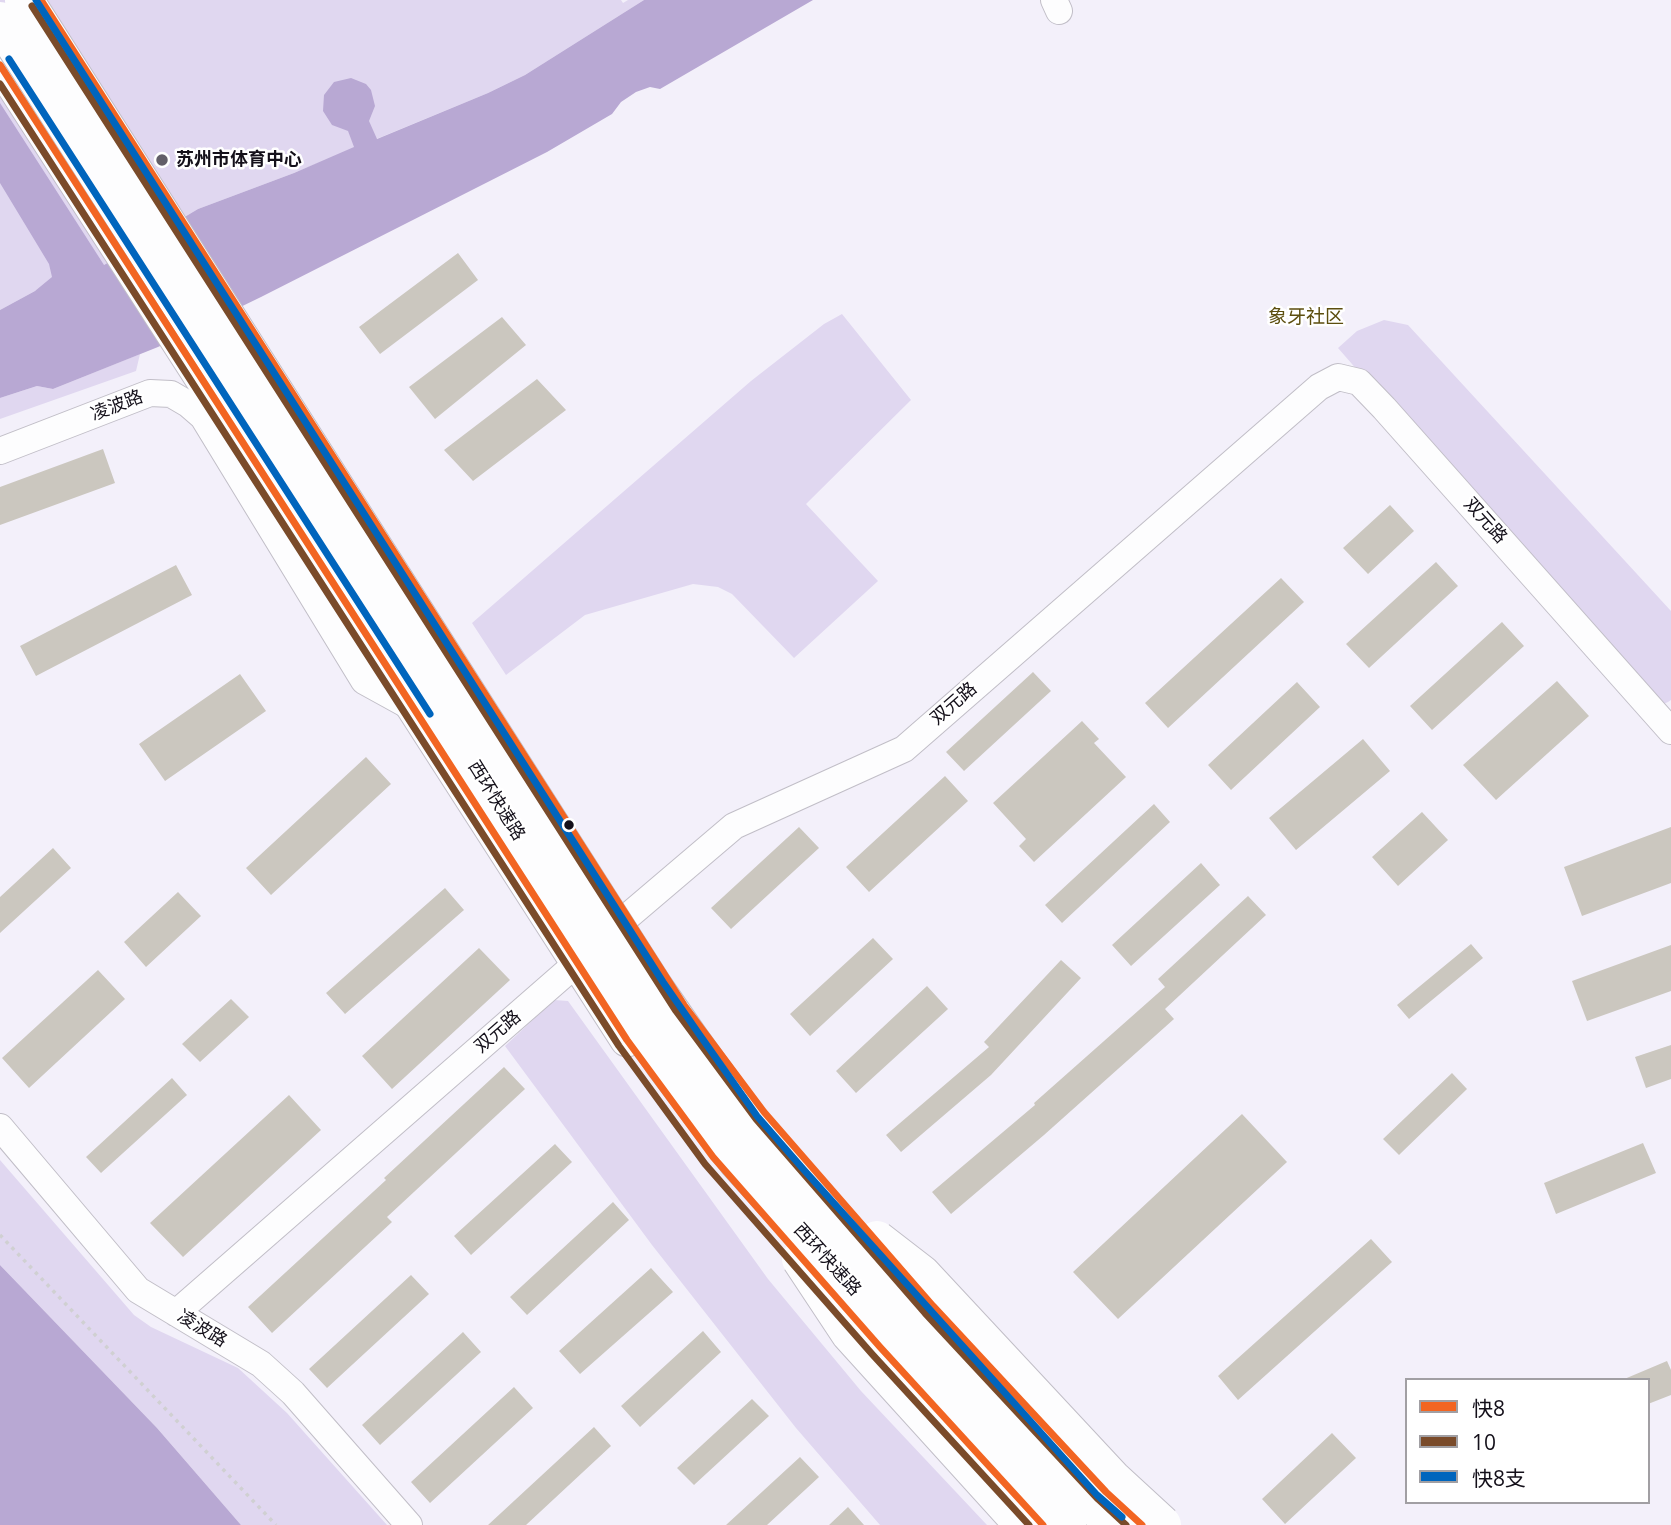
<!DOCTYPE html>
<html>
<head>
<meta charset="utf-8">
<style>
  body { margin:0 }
  #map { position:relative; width:1671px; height:1525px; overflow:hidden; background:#f3f0fa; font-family:"Open Sans","Noto Sans SC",sans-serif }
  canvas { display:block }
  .legend { position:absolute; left:1405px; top:1378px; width:245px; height:126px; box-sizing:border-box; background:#fff; border:2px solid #a19fa3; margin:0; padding:9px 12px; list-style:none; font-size:21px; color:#14101a }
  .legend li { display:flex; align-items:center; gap:14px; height:35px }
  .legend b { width:35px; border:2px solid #a19fa3 }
</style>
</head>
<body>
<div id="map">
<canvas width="1671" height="1525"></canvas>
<ul class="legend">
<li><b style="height:9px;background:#f26522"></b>快8</li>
<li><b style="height:9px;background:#7a4b2a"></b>10</li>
<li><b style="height:9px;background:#0065bd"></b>快8支</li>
</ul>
</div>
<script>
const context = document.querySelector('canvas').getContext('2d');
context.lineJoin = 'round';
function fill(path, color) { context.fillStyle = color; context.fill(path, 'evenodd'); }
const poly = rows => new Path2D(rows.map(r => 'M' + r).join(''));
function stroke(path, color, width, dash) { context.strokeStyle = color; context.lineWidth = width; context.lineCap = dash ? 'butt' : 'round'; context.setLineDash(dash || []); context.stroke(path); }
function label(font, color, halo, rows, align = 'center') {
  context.font = font + ' "Open Sans","Noto Sans SC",sans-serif'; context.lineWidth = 5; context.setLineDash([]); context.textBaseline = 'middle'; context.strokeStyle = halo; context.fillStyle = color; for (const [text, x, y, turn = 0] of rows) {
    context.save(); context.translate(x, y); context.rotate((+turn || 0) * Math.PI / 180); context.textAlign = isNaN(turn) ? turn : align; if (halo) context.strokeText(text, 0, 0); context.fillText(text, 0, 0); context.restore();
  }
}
fill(poly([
  [0,0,621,0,623,3,628,0,644,0,525,75,488,93,294,173,198,209,104,265,35,291,0,310],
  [842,314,911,400,806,504,878,581,794,658,732,594,718,587,693,584,585,615,506,675,472,623,751,381,824,324],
  [1384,320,1408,325,1671,611,1671,700,1668,702,1661,705,1650,705,1338,348,1357,331],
  [140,354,136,371,0,419,0,398,37,386,53,389],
  [554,1000,568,1001,768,1279,861,1391,987,1525,880,1525,796,1428,652,1245,505,1046],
  [0,1160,134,1315,151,1327,238,1368,287,1413,387,1525,241,1525,157,1428,0,1265]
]), '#e0d7f0');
fill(poly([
  [644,0,813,0,660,89,650,87,636,92,621,102,612,114,547,152,261,297,158,347,53,389,37,386,0,398,0,310,35,291,52,277,49,264,0,183,0,103,104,265,198,209,294,173,354,147,348,131,332,125,323,111,324,95,334,82,351,78,366,84,371,90,375,106,369,121,377,139,488,93,525,75],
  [0,1265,157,1428,241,1525,0,1525]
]), '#b8a8d3');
fill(poly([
  [458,253,478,280,380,354,359,327],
  [502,317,526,345,435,419,409,387],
  [537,379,566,410,473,481,444,450],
  [103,449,115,483,0,525,0,487],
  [1390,505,1414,531,1368,574,1343,548],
  [1436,562,1458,586,1369,668,1346,644],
  [176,565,192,595,36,676,20,646],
  [1281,578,1304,602,1168,728,1145,703],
  [1502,622,1524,646,1432,730,1410,706],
  [1033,672,1051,691,964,771,946,752],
  [240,674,266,711,165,781,139,744],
  [1557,681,1589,716,1496,800,1463,765],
  [1297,682,1320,707,1231,790,1208,765],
  [1082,721,1099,739,1094,743,1126,777,1034,862,1019,846,1026,839,993,803],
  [1363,739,1390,771,1296,850,1269,818],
  [366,757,391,784,271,895,246,868],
  [945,776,968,801,869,892,846,867],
  [1154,804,1170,822,1062,923,1045,905],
  [1422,812,1448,840,1398,886,1372,857],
  [799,827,819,848,731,929,711,908],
  [1671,827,1671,883,1582,916,1564,867],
  [53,848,71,868,0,933,0,897],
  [1201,863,1220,885,1131,966,1112,945],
  [445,888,464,910,345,1014,326,993],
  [178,892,201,916,146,967,124,942],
  [1248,896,1266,915,1165,1009,1174,1019,1044,1135,951,1214,932,1192,1035,1105,1034,1103,1165,987,1158,979],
  [873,938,893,959,810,1036,790,1014],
  [1471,944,1483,958,1409,1019,1397,1005],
  [1671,945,1671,991,1587,1021,1572,981],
  [479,948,510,980,392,1089,362,1056],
  [1061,960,1081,978,991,1075,901,1152,886,1135,989,1047,984,1042],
  [98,970,125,999,29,1088,2,1058],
  [927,986,948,1009,856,1093,836,1071],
  [231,999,249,1017,200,1062,182,1044],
  [1671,1045,1671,1079,1646,1088,1635,1057],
  [504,1067,525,1089,387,1217,392,1222,272,1333,248,1307,386,1180,384,1178],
  [1452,1073,1467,1089,1399,1155,1383,1139],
  [172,1078,187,1095,101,1173,86,1157],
  [289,1095,321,1130,183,1257,150,1223],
  [1242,1114,1287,1162,1118,1319,1073,1272],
  [1643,1143,1656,1173,1556,1214,1544,1183],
  [555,1144,572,1162,471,1255,454,1236],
  [613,1202,629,1220,527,1315,510,1297],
  [1371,1239,1392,1262,1238,1400,1218,1376],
  [651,1268,673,1292,580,1374,559,1351],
  [411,1275,429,1294,327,1388,309,1369],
  [703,1331,721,1352,640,1427,621,1406],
  [463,1332,481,1352,380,1445,362,1425],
  [1667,1361,1671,1370,1671,1395,1648,1404,1648,1380,1622,1380],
  [514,1387,533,1408,430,1503,411,1482],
  [752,1399,769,1416,694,1485,677,1468],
  [594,1427,611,1446,526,1525,488,1525],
  [1332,1433,1356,1458,1285,1524,1262,1499],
  [800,1457,819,1477,767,1525,726,1525],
  [848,1507,864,1525,829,1525]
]), '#cbc7bf');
const minor = poly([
  [1054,0,1059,11],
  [0,451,150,393,171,394,188,404,203,417,364,681,413,708],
  [0,1127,138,1290,261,1364,293,1393,409,1525],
  [176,1313,577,963,627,917,734,826,904,749,1319,387,1338,377,1359,382,1384,408,1671,731]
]);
const major = poly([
  [0,65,627,1040]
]);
stroke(minor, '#c1bec7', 28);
stroke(major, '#c1bec7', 35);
stroke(poly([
  [0,1235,276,1525]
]), '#d0d0d2', 3.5, [3.5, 5]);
stroke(minor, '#fdfdfe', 26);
stroke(major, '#fdfdfe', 33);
const highwayBridge = poly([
  [24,0,654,988,690,1040,749,1122,796,1177,1090,1502,1115,1525],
  [0,21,664,1063,737,1160,1067,1525],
  [877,1240,921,1274,1112,1479,1162,1525],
  [801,1259,850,1333,1024,1525]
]);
stroke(highwayBridge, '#c1bec7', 40, []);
stroke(highwayBridge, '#fdfdfe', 38);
stroke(poly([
  [41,0,684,1005,764,1112,933,1306,1106,1492,1142,1525],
  [0,65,627,1040,713,1157,880,1347,1043,1525]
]), '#f26522', 7);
stroke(poly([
  [32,6,676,1011,756,1119,925,1313,1098,1499,1126,1525],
  [0,84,619,1046,705,1164,872,1354,1029,1525]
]), '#7a4b2a', 7);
stroke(poly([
  [36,0,663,982,699,1034,757,1116,804,1170,1097,1495,1122,1517],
  [9,59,430,714]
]), '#0065bd', 7);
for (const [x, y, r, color] of [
  [162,160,7,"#625e68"],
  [569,825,6,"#14101a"]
]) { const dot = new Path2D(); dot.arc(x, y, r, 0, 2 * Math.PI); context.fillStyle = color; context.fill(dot); stroke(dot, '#fff', 2.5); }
label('bold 18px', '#14101a', '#fff', [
  ["苏州市体育中心",176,160]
], 'left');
label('18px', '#14101a', '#fff', [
  ["凌波路",117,406,-21],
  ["双元路",1485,521,48],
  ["双元路",954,704,-41],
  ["西环快速路",496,801,58],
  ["双元路",498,1032,-41],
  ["西环快速路",827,1260,48],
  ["凌波路",202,1329,31]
]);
label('19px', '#5c4e0f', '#fff', [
  ["象牙社区",1306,318]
]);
</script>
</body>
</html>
